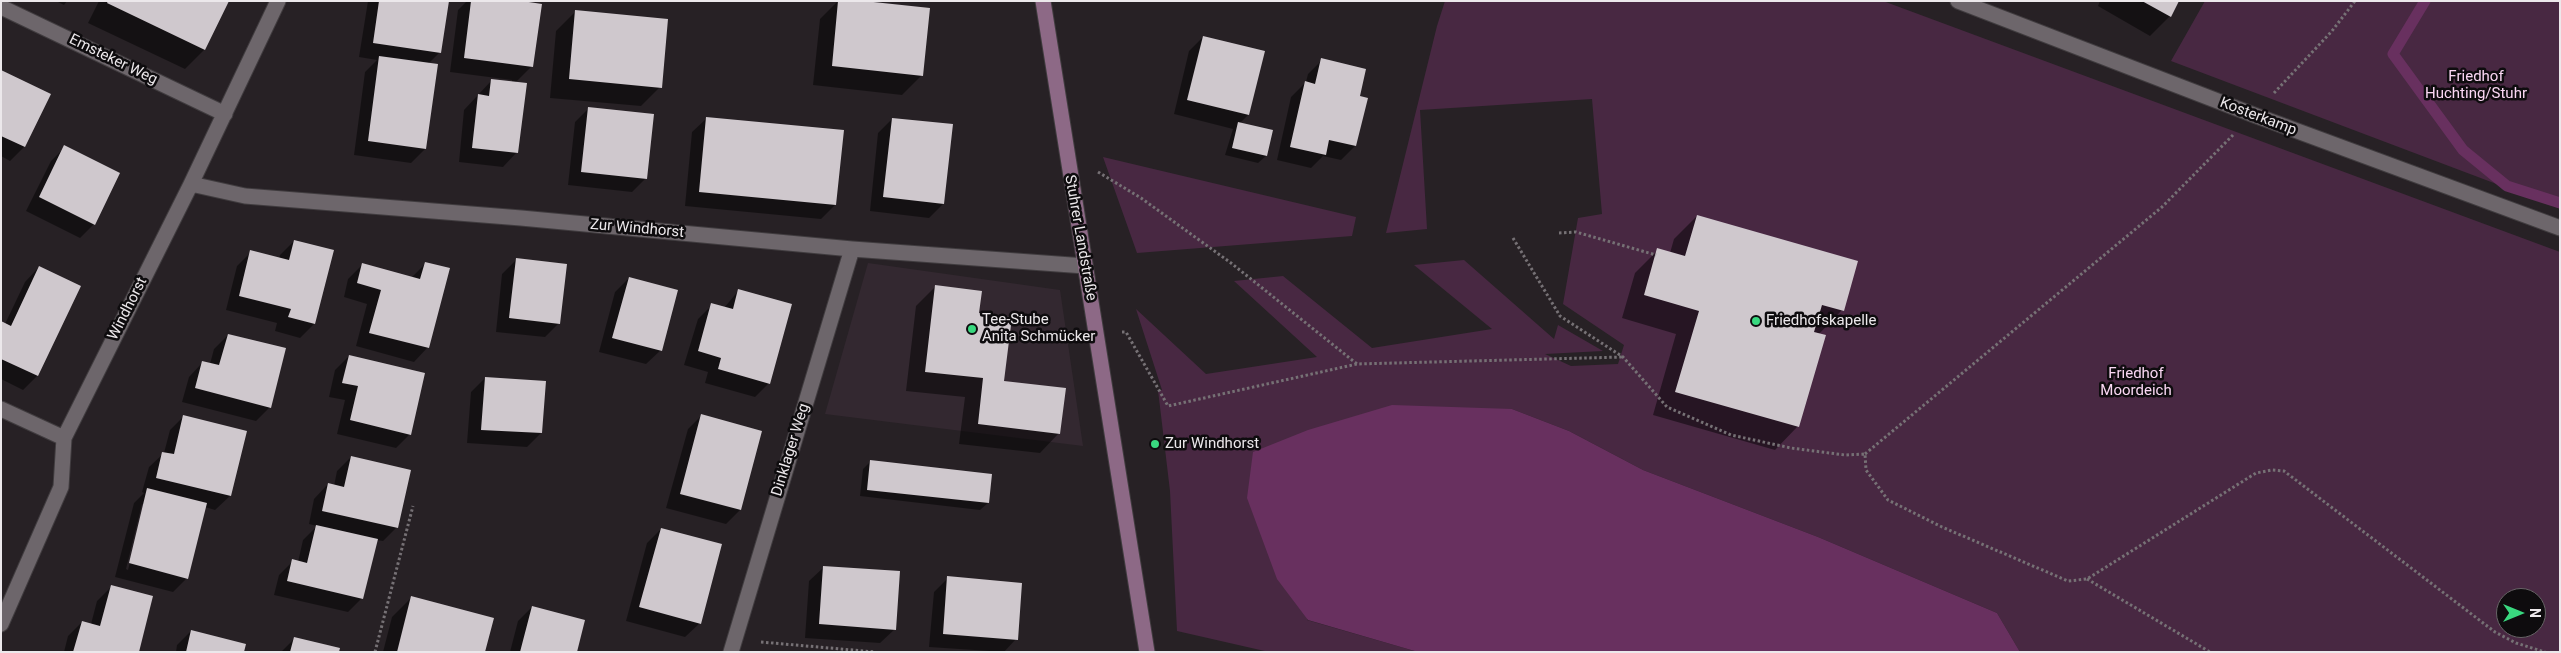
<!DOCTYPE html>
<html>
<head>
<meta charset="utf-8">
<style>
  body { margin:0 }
  #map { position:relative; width:2561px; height:653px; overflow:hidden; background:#272125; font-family:Roboto,sans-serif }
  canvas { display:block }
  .frame { position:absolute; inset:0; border:2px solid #ece8eb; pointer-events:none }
  .north { position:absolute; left:2496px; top:588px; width:50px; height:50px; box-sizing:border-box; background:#0e0c0e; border:1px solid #676466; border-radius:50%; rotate:90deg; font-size:14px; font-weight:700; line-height:20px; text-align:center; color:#ece8eb }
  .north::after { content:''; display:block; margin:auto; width:18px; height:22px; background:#39d87f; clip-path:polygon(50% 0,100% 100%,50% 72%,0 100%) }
</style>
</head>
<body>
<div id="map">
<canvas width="2561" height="653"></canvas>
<div class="frame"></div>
<div class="north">N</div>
</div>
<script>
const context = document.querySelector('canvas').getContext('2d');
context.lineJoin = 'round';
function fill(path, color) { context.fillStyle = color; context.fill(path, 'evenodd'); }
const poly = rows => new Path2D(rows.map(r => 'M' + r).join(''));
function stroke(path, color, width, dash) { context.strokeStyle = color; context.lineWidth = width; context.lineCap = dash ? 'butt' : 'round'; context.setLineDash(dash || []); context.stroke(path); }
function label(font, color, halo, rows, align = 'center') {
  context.font = font + ' Roboto,sans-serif'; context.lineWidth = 5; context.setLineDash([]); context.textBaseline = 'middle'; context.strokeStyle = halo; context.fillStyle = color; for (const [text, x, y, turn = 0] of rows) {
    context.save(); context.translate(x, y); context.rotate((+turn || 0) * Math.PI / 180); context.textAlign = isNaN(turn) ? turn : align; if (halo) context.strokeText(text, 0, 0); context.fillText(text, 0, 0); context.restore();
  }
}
fill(poly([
  [868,263,1060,290,1083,446,825,414]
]), '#332830');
fill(poly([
  [1445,1,1883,1,2560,252,2560,652,2020,652,1997,613,1818,537,1643,470,1569,431,1512,409,1307,620,1418,652,1269,652,1177,631,1170,491,1158,390,1162,390,1136,309,1206,374,1317,357,1234,281,1283,276,1372,348,1492,329,1414,265,1464,260,1554,339,1558,325,1603,351,1545,354,1571,366,1618,364,1624,345,1563,304,1578,218,1602,214,1592,99,1420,110,1427,229,1386,233,1437,26],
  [2506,598,2536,598,2536,628,2506,628],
  [2205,1,2560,1,2560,208,2171,61],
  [1103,157,1356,217,1352,236,1137,253]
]), '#482842');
fill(poly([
  [1392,405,1512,409,1569,431,1643,470,1818,537,1997,613,2020,652,1418,652,1308,620,1277,579,1247,498,1253,452,1308,430]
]), '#68305f');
fill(poly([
  [56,1,67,1,64,5],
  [99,1,227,1,204,50,185,69,88,23],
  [368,1,447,1,440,52,428,64,425,149,411,163,354,155,365,72,377,60,359,57],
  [467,1,513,1,531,67,515,83,517,152,503,167,459,162,464,110,492,80,512,82,512,80,450,72,458,10],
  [838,1,852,1,922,75,902,95,813,85,820,19],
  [2100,1,2178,1,2170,16,2150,36,2098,6],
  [575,12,660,87,641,106,550,98,556,31],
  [1203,37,1248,115,1239,124,1271,131,1266,156,1258,163,1225,155,1233,129,1174,114,1189,51],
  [1322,60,1358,97,1355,146,1341,160,1323,156,1311,168,1277,160,1291,97,1306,82,1308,74],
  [1,71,24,147,10,161,1,156],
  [589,108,646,178,632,192,568,185,575,122],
  [707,118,835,205,821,219,685,206,692,132],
  [892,119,943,204,929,218,870,211,878,133],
  [65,147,94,224,80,238,26,211,51,161],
  [1697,216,1842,310,1818,335,1798,426,1775,450,1653,415,1676,334,1622,318,1635,273,1658,250,1670,253,1674,239],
  [294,241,314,324,300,338,275,331,277,323,226,310,237,266,251,252,279,259,280,255],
  [516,260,559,323,545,337,496,332,502,274],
  [426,263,428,347,414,362,356,346,367,304,344,297,348,279,362,265,411,278],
  [39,267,80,287,37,376,23,390,1,379,1,323,5,324,25,282],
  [629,278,661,350,646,364,599,352,615,292],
  [936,286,977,314,1002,382,1059,433,1040,453,959,444,965,397,906,391,916,306],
  [739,290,769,383,755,397,705,383,708,372,684,365,698,319,712,305,724,308],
  [228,335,270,407,256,421,182,402,189,377,203,362,210,364,214,349],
  [349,356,410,434,396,448,337,434,345,400,329,397,335,370],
  [485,378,541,433,527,447,467,443,471,392],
  [702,415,740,510,726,524,666,508,688,429],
  [184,416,245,432,230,496,215,510,205,507,187,578,173,592,115,577,134,503,144,493,142,492,149,467,164,453,170,430],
  [142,504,145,504,128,570,126,569],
  [351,457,397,527,383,541,376,540,362,598,348,612,274,595,279,575,293,561,298,562,303,540,317,526,309,524,314,499,328,484,334,486,337,471],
  [870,462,988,503,980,510,860,496,863,469],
  [661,529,700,623,685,637,626,621,647,543],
  [824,567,895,629,880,643,805,638,809,581],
  [948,578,1016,639,1004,652,929,647,934,592],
  [112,586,137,652,64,652,68,636,82,622,91,624,97,601],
  [411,598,484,652,383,652,392,617],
  [532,607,576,652,510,652,518,621],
  [191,631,242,652,176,652,177,645],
  [295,638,338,652,281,652]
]), '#0007');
stroke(poly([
  [2425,1,2393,54,2463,150,2507,186,2560,203]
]), '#68305f', 11);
fill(poly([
  [108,1,229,1,205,50,107,3],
  [379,1,449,1,441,53,373,43],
  [471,1,522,1,542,4,533,67,464,58],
  [838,1,864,1,930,8,923,76,832,66],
  [2142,1,2179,1,2171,17],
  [575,10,668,19,662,88,569,79],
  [1203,36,1265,51,1249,115,1187,100],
  [379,56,438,64,426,149,368,141],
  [1321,58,1366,69,1360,96,1368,98,1356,146,1329,140,1326,155,1290,147,1305,81,1315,84],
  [1,70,51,94,25,147,1,136],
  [491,79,527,83,518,153,472,148,478,94,489,96],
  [588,107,654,114,647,179,581,172],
  [706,117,844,130,836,205,699,192],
  [892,118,953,124,944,204,883,197],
  [1238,122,1273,130,1267,156,1232,148],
  [64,145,120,173,95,225,39,197],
  [1697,215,1858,261,1844,311,1822,305,1814,332,1826,335,1799,427,1675,392,1699,311,1644,295,1657,248,1685,256],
  [294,240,334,250,315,324,288,317,291,309,239,296,250,250,289,260],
  [516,258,567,264,560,324,509,318],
  [425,262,450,268,429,348,369,333,381,290,357,283,362,263,420,279],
  [39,266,81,286,38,376,1,359,1,321,11,326],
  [629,277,678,290,662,351,612,338],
  [935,285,982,291,979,313,1012,317,1004,381,1066,388,1060,434,978,424,983,378,925,372],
  [738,289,792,304,770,384,718,369,721,358,698,351,711,303,733,309],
  [228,334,286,348,271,408,195,388,202,361,219,365],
  [349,355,425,373,411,435,350,420,358,386,342,383],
  [485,377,546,381,542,433,481,430],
  [701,414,762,431,741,510,680,494],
  [183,415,247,431,231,496,156,478,162,452,174,454],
  [351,456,411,470,398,528,322,511,328,483,344,487],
  [870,460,992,474,989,503,867,490],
  [147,488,207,503,188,579,129,563],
  [316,525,378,539,363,599,287,581,292,559,307,563],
  [661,528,722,544,701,624,639,607],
  [823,566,900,571,896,630,819,624],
  [947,576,1022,583,1018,640,943,634],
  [111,585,153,596,139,652,73,652,82,621,100,626],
  [411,596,494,618,485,652,397,652],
  [532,606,585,620,577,652,520,652],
  [191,630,246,644,244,652,186,652],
  [294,637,340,648,339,652,290,652]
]), '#cfc8cd');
const street = poly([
  [1958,1,2254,115,2560,228],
  [1,7,225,114],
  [191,184,245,196,521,218,852,249,1085,266],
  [1,409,64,438],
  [1,624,61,487,64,438,191,184,278,1],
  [731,652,852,249]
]);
const secondary = poly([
  [1043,1,1147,652]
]);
stroke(street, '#403c3f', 17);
stroke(secondary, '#403c3f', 17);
stroke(poly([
  [2274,93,2332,31,2355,1],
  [1098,172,1141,198,1231,263,1357,364],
  [1559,233,1576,232,1656,255],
  [1513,238,1560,316,1623,357,1667,407,1731,435,1791,448,1845,455,1865,454,1866,470,1888,500,1942,527,2068,581,2087,579,2256,473,2272,470,2284,471,2495,632,2516,643,2545,652],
  [1122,332,1126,332,1168,406,1357,364,1623,357],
  [1865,454,2162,207,2233,135],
  [2087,579,2210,652],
  [761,642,875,652],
  [375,652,413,506]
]), '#767175', 3, [2.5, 2.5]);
stroke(street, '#6d666b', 15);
stroke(secondary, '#8d6986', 15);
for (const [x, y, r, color] of [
  [1756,321,5,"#39d87f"],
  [972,329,5,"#39d87f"],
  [1155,444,5,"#39d87f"]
]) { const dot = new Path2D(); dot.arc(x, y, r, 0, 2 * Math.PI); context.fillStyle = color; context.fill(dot); stroke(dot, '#0e0c0e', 2); }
label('15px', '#ece8eb', '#0e0c0e', [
  ["Emsteker Weg",113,60,26],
  ["Kosterkamp",2258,117,21],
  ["Zur Windhorst",637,229,5],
  ["Stuhrer Landstraße",1080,238,80],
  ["Windhorst",128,309,-63],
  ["Dinklager Weg",791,450,-73]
]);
label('15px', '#fad7f3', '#0e0c0e', [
  ["Friedhof",2476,77],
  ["Huchting/Stuhr",2476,94],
  ["Friedhof",2136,374],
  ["Moordeich",2136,391]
]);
label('15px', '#ece8eb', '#0e0c0e', [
  ["Tee-Stube",982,320],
  ["Anita Schmücker",982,337],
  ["Friedhofskapelle",1766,321],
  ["Zur Windhorst",1165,444]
], 'left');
</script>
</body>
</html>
